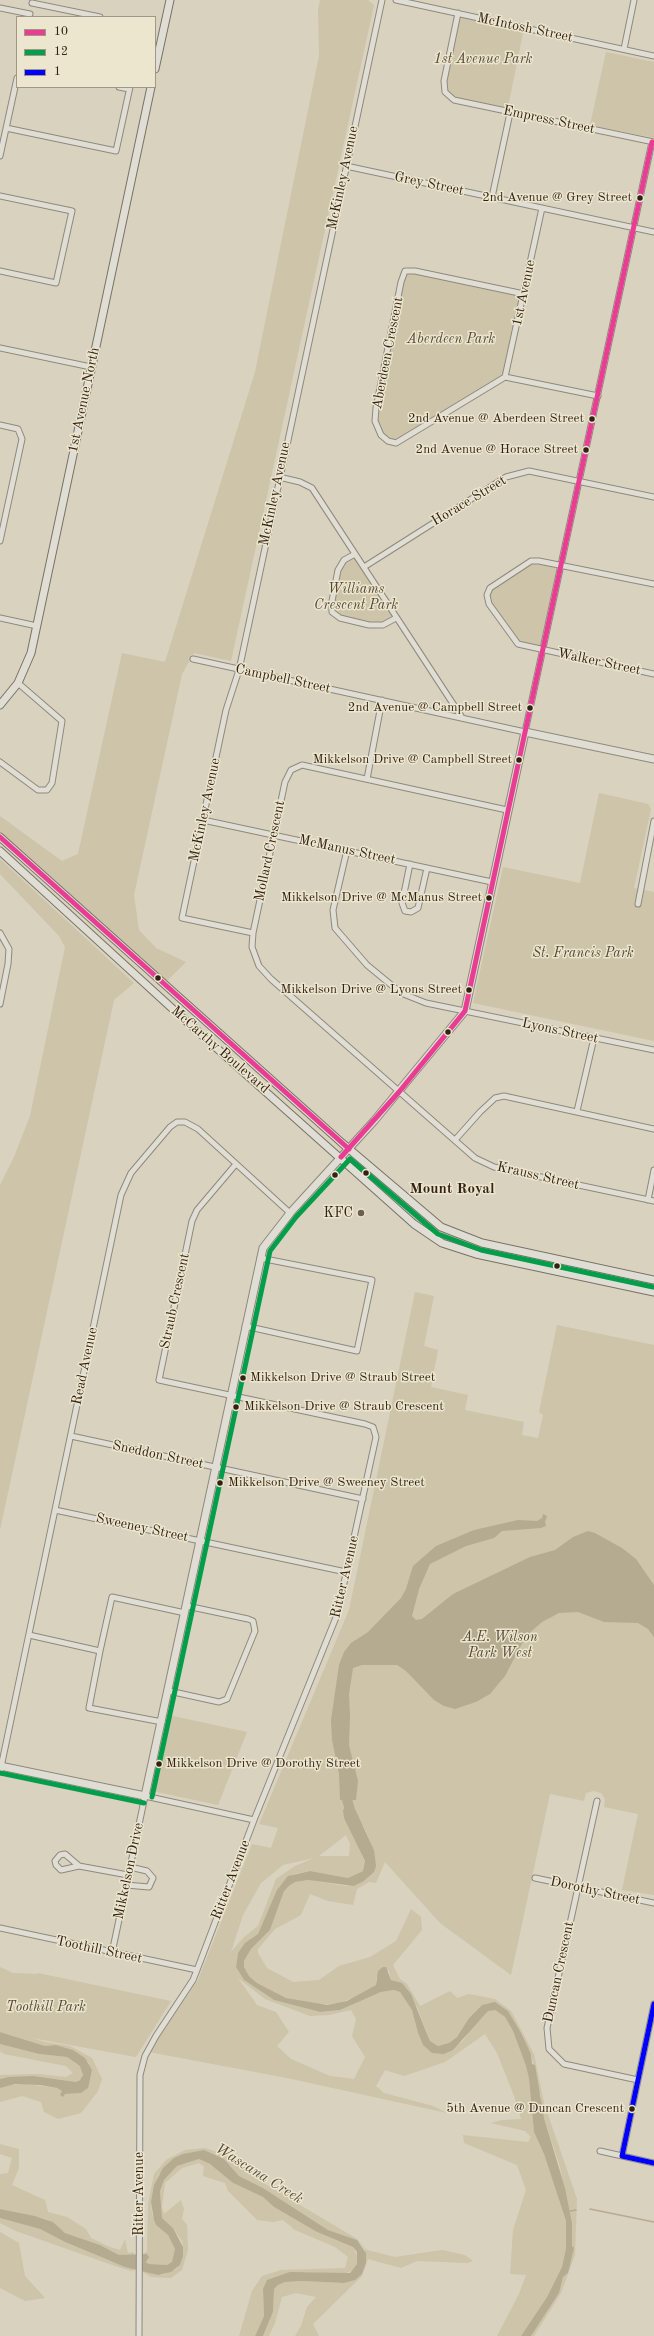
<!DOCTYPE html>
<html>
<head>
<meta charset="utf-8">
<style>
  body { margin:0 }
  #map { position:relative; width:654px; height:2336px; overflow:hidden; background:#d8d2be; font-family:"Old Standard TT",serif }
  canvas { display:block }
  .legend { position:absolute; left:16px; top:16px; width:140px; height:72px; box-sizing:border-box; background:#ece6ce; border:1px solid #a29784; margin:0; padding:5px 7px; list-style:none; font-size:12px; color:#332115 }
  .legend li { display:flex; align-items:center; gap:8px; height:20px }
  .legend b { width:20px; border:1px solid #a29784 }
</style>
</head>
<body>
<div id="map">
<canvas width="654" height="2336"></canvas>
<ul class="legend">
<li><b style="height:5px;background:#e93d93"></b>10</li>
<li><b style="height:5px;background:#039e4c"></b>12</li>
<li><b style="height:5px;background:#00f"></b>1</li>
</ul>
</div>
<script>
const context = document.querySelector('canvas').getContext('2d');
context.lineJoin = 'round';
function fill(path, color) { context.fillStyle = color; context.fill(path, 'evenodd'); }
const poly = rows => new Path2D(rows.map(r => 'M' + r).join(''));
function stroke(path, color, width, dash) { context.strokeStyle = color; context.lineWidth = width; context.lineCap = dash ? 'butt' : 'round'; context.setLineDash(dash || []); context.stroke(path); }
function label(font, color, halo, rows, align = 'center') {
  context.font = font + ' "Old Standard TT",serif'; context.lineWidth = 3; context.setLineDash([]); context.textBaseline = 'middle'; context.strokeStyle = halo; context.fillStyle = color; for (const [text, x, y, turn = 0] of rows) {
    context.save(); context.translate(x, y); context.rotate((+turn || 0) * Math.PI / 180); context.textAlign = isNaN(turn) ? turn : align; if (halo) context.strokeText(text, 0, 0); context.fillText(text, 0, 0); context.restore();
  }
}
fill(poly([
  [320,0,368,0,374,5,231,661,194,653,182,674,134,895,139,930,156,948,186,962,166,982,26,858,0,832,0,816,62,861,78,854,122,653,165,662,255,372,319,56,318,9],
  [458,13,524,28,507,112,454,100,445,92,444,81],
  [606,52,654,62,654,138,590,125],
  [405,271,524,294,505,377,396,443,388,441,375,421],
  [355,554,396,618,383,625,340,618,332,612,338,570,344,560],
  [531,561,561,566,543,650,518,644,489,604,490,588],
  [599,793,648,804,651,809,634,888,654,892,654,1041,473,1003,503,867,580,883],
  [0,859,134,983,114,1000,0,1530,0,1185,14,1157,30,1116,65,947,59,936,0,874],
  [415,1292,434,1296,424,1346,438,1350,431,1387,468,1395,465,1410,524,1422,522,1435,538,1438,543,1415,539,1412,557,1325,654,1345,654,1895,622,1890,638,1814,604,1807,605,1799,601,1793,593,1791,586,1793,584,1801,550,1794,511,1975,440,1923,385,1862,376,1883,369,1882,357,1889,353,1905,328,1901,310,1894,301,1915,275,1929,258,1949,258,1953,267,1968,293,1982,319,1980,339,1966,370,1957,396,1941,411,1909,421,1917,422,1930,393,1965,400,1979,407,1984,420,2006,450,1991,457,1998,469,1994,495,1999,511,2011,534,2054,544,2103,577,2199,575,2255,561,2293,534,2336,531,2336,559,2293,563,2277,568,2273,572,2246,572,2223,560,2167,541,2109,541,2095,537,2088,536,2075,531,2054,508,2011,482,2005,469,2018,457,2037,449,2043,438,2046,430,2041,417,2007,395,1981,391,1980,389,1970,376,1978,376,1985,356,1997,339,2003,320,2005,286,1998,257,1983,249,1976,244,1967,244,1961,251,1949,270,1930,284,1890,289,1886,295,1882,308,1880,346,1886,358,1884,368,1878,374,1850,363,1825,362,1855,365,1862,363,1871,348,1878,310,1871,293,1874,258,1934,238,1953,236,1967,244,1980,274,2000,320,2012,340,2010,381,1992,394,1990,400,1992,412,2010,418,2033,423,2045,433,2053,462,2042,472,2027,488,2010,495,2010,505,2017,513,2031,526,2066,529,2079,534,2132,544,2154,566,2221,566,2248,562,2267,547,2297,521,2336,497,2336,519,2294,526,2275,510,2274,513,2230,526,2190,517,2165,464,2143,463,2135,528,2142,531,2137,525,2131,491,2123,502,2120,521,2119,514,2096,497,2053,485,2034,445,2062,404,2076,385,2070,376,2086,384,2093,433,2106,447,2113,287,2078,149,2052,198,1980,252,1844,271,1848,278,1828,259,1824,349,1610],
  [346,1835,350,1844,349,1856,319,1856],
  [314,1858,295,1866,276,1879,258,1926,243,1938,231,1952,243,1915,261,1883,283,1865],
  [238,1978,265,1999,310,2016,329,2015,351,2010,356,2019,352,2036,365,2057,354,2079,330,2076,291,2059,277,2046,289,2032,276,2012,257,2005],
  [168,1715,247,1732,218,1805,157,1792,153,1789],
  [0,1967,13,1973,37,1974,38,1973,171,2001,136,2057,32,2038,45,2042,70,2046,92,2058,102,2079,98,2091,81,2113,58,2119,44,2112,41,2102,22,2096,0,2102,0,2088,7,2085,25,2084,57,2088,62,2091,62,2094,80,2093,86,2090,89,2063,73,2050,56,2045,45,2046,0,2032],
  [0,2044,39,2054,67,2057,80,2066,83,2071,82,2078,76,2082,34,2076,0,2079,0,2075,38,2074,66,2077,73,2073,66,2066,4,2054,0,2051],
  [0,2144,19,2149,19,2168,12,2185,45,2200,48,2212,67,2217,86,2229,91,2238,110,2247,120,2250,125,2239,128,2253,133,2252,135,2256,119,2255,100,2245,65,2233,53,2222,43,2218,0,2209,0,2174,8,2173,12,2158,0,2154],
  [205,2148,228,2156,255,2178,357,2239,367,2250,395,2257,442,2250,465,2255,473,2261,468,2263,417,2261,401,2268,368,2259,362,2276,313,2324,319,2336,295,2336,301,2326,307,2307,316,2297,296,2293,282,2297,275,2323,269,2336,263,2336,273,2312,274,2289,278,2285,285,2282,302,2281,344,2283,362,2274,366,2263,365,2249,357,2240,328,2230,263,2188,239,2176,224,2159,204,2150,186,2154,158,2175,151,2202,152,2214,156,2225,168,2235,175,2249,175,2257,172,2263,167,2265,149,2264,142,2255,147,2251,148,2204,154,2174,166,2160,185,2150],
  [199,2159,210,2164,233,2183,263,2197,274,2207,317,2232,353,2247,358,2258,355,2269,344,2274,305,2272,267,2283,263,2289,264,2316,255,2336,239,2336,252,2291,262,2276,281,2270,345,2268,348,2257,335,2247,295,2230,283,2220,273,2222,257,2220,228,2191,225,2183,203,2176,204,2167,199,2163,182,2168,165,2183,162,2206,164,2214,181,2200,184,2209,182,2219,187,2225,188,2250,182,2270,171,2278,151,2277,143,2272,141,2269,158,2275,165,2274,176,2269,180,2265,183,2247,182,2241,173,2228,162,2218,160,2191,164,2180,177,2166],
  [0,2218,40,2229,65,2242,110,2261,135,2268,135,2270,132,2271,118,2267,16,2231,0,2223],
  [0,2232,19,2243,25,2276,45,2298,25,2301,0,2288]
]), '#cdc4a9');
fill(poly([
  [543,1514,547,1516,545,1522,546,1526,541,1528,502,1531,494,1538,466,1546,430,1564,419,1589,412,1616,416,1620,422,1619,453,1594,530,1557,555,1550,573,1537,588,1531,595,1533,622,1548,636,1559,654,1585,654,1637,648,1629,638,1623,604,1622,578,1612,559,1613,542,1622,526,1636,505,1676,490,1694,476,1702,455,1709,444,1706,434,1700,406,1671,397,1665,362,1665,353,1668,349,1694,350,1717,349,1745,358,1781,356,1800,340,1800,339,1774,332,1740,331,1720,339,1665,344,1652,351,1643,368,1632,401,1598,406,1589,413,1566,436,1546,474,1530,518,1520,537,1521,542,1518],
  [347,1806,352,1806,355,1809,374,1850,376,1866,374,1872,364,1881,354,1886,308,1880,295,1882,289,1886,284,1891,270,1930,251,1949,244,1961,244,1967,249,1976,257,1983,286,1998,327,2005,347,2001,376,1985,378,1971,383,1967,386,1967,391,1980,402,1983,411,1994,427,2034,430,2041,438,2046,449,2043,457,2037,469,2018,482,2005,495,2002,508,2011,521,2033,531,2054,532,2064,535,2065,544,2118,565,2188,572,2223,572,2246,574,2248,568,2273,563,2277,559,2293,531,2336,521,2336,547,2297,562,2267,566,2248,566,2221,544,2154,534,2132,529,2079,526,2066,513,2031,505,2017,495,2010,488,2011,453,2050,444,2054,432,2053,423,2045,418,2033,412,2010,400,1992,394,1990,381,1992,340,2010,320,2012,274,2000,244,1980,236,1967,238,1953,245,1943,258,1934,277,1890,288,1876,310,1871,348,1878,363,1871,365,1861,344,1818,343,1810],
  [0,2032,45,2046,56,2045,73,2050,85,2058,92,2070,88,2088,81,2093,65,2094,63,2097,60,2095,62,2091,57,2088,40,2085,15,2084,0,2088,0,2079,9,2077,34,2076,76,2082,80,2080,83,2075,80,2066,67,2057,39,2054,0,2044],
  [204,2150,224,2159,239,2176,263,2188,328,2230,357,2240,366,2253,366,2263,362,2274,355,2280,344,2283,302,2281,285,2282,278,2285,274,2289,273,2312,265,2331,263,2336,255,2336,264,2316,263,2289,267,2280,290,2272,350,2273,357,2264,357,2252,353,2247,317,2232,274,2207,263,2197,233,2183,210,2164,199,2159,177,2166,164,2180,160,2191,162,2218,173,2228,183,2247,183,2256,180,2265,171,2272,158,2275,125,2267,65,2242,40,2229,0,2218,0,2209,35,2216,53,2222,65,2233,100,2245,119,2255,147,2254,149,2257,146,2262,149,2264,167,2265,172,2262,175,2249,168,2235,156,2225,154,2220,151,2202,154,2185,163,2168,174,2158,183,2154]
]), '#b5ab90');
stroke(poly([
  [590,2209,654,2222],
  [570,2211,576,2210]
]), '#b5ab90', 1.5);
stroke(poly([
  [347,1787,347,1799,352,1818]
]), '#b5ab90', 10);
const minor = poly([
  [396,0,654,56],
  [32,3,100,17],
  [0,8,30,14],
  [458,13,444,81,445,92,454,100,654,142],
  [624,49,634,0],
  [119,87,129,89],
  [6,128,116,151,130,87],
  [0,156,17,78],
  [346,166,654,232],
  [0,196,72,211,56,283,0,271],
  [492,197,510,113],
  [0,348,91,367],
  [505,377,396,443,388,441,381,435,375,421,376,408,401,282,405,271,415,271,524,294],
  [505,377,542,208],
  [505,377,598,396],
  [0,425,18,429,22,439,0,541],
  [279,477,300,482,312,488,461,716],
  [355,554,344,560,338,570,332,601,332,612,340,618,369,625,383,625,396,618],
  [364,567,506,477,529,471,654,497],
  [654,584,539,561,531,561,490,588,487,595,489,604,518,644,654,674],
  [0,618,37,626],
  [193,659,525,732,652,142],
  [0,762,38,790,47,790,52,783,62,721,18,683],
  [367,779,382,700],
  [507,810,302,765,291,770,285,782,253,933,252,947,259,966,271,979,475,1158,494,1167,654,1201],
  [203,820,492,882],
  [347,850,333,910,335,928,367,965,401,993,426,1003,654,1050],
  [410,864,402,903,405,911,411,912,418,908,427,868],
  [638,904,654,821],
  [0,933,9,949,8,964,0,1004],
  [253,933,182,918,226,710,239,670,382,0],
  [577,1111,594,1038],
  [455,1140,480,1112,495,1098,504,1096,654,1129],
  [648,1200,654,1170],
  [245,1326,357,1351,372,1280,260,1258],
  [71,1436,363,1499],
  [55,1510,346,1572],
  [29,1635,100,1651],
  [169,1691,219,1702,227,1699,255,1631,253,1621,248,1619,187,1606],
  [162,1722,89,1708,100,1651,112,1597,185,1613],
  [0,1772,121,1195,131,1173,170,1127,177,1122,185,1122,198,1129,290,1213],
  [597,1801,547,2028,549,2049,564,2064,638,2080],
  [79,1866,65,1854,60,1855,55,1861,56,1865,61,1870,79,1866,128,1875],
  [535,1878,654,1903],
  [126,1885,149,1887,153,1878,147,1871,130,1867],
  [0,1928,197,1970],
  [112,1953,145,1796,254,1820],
  [600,2151,654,2163],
  [622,2156,654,2004],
  [139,2336,140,2075,145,2056,156,2036,193,1980,197,1970,254,1820,337,1615,376,1437,373,1427,365,1424,159,1380,192,1221,197,1210,236,1164]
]);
const tertiary = poly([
  [0,1766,145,1796,263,1248,291,1212,374,1121,465,1011,525,732,654,759]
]);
const secondary = poly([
  [155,69,170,0],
  [0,705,18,683,31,653,151,87],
  [0,837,342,1143,441,1227,482,1243,654,1280],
  [0,851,175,1011,414,1224,442,1243,476,1254,654,1292]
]);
stroke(minor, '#8f897d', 7);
stroke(tertiary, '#8f897d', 9);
stroke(secondary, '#787267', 9);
stroke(minor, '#e0ded4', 5);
stroke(tertiary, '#e0ded4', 7);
stroke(secondary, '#e0ded4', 7);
stroke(poly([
  [0,837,349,1149],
  [341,1157,399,1092,465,1011,652,142]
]), '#e93d93', 5);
stroke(poly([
  [0,1773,144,1803],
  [152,1797,270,1251,296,1217,350,1159,438,1234,481,1250,653,1287]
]), '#039e4c', 5);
stroke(poly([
  [654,2004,622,2156,654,2163]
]), '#00f', 5);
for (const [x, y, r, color] of [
  [640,198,3.5,"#332115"],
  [592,419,3.5,"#332115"],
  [586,450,3.5,"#332115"],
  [530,708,3.5,"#332115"],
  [519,760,3.5,"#332115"],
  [489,898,3.5,"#332115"],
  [158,978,3.5,"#332115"],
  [469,990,3.5,"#332115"],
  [448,1032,3.5,"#332115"],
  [366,1173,3.5,"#332115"],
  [335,1175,3.5,"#332115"],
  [361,1213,4,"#6d5f50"],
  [557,1266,3.5,"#332115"],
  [243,1378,3.5,"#332115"],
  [236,1407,3.5,"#332115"],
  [220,1483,3.5,"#332115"],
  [159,1764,3.5,"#332115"],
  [632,2109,3.5,"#332115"]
]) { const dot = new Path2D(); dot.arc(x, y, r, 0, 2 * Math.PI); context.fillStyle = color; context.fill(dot); stroke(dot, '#ece6ce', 1.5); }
label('13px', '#332115', '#ece6ce', [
  ["2nd Avenue @ Grey Street",632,198],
  ["2nd Avenue @ Aberdeen Street",584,419],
  ["2nd Avenue @ Horace Street",578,450],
  ["2nd Avenue @ Campbell Street",522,708],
  ["Mikkelson Drive @ Campbell Street",512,760],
  ["Mikkelson Drive @ McManus Street",482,898],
  ["Mikkelson Drive @ Lyons Street",462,990],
  ["Mikkelson Drive @ Straub Street",250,1378,"left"],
  ["Mikkelson Drive @ Straub Crescent",244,1407,"left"],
  ["Mikkelson Drive @ Sweeney Street",228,1483,"left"],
  ["Mikkelson Drive @ Dorothy Street",166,1764,"left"],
  ["5th Avenue @ Duncan Crescent",624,2109]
], 'right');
label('14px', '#332115', '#ece6ce', [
  ["McIntosh Street",525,28,12],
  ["Empress Street",549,120,12],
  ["McKinley Avenue",343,178,-78],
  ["Grey Street",429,184,12],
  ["1st Avenue",524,293,-78],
  ["Aberdeen Crescent",388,353,-79],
  ["1st Avenue North",84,400,-78],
  ["McKinley Avenue",275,494,-78],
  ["Horace Street",469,501,-31],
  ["Walker Street",599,662,12],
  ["Campbell Street",283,679,12],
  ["McKinley Avenue",205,810,-78],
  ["McManus Street",347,850,12],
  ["Mollard Crescent",270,851,-78],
  ["Lyons Street",560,1031,12],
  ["McCarthy Boulevard",220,1050,41],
  ["Krauss Street",538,1176,13],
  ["Straub Crescent",175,1301,-78],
  ["Read Avenue",85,1366,-78],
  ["Sneddon Street",158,1455,12],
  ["Sweeney Street",142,1528,12],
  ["Ritter Avenue",345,1577,-77],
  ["Mikkelson Drive",129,1871,-78],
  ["Ritter Avenue",231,1880,-69],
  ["Dorothy Street",595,1891,12],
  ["Toothill Street",99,1950,12],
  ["Duncan Crescent",559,1972,-78],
  ["Ritter Avenue",139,2194,-90]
]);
label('italic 14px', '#574736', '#ece6ce', [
  ["1st Avenue Park",483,59],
  ["Aberdeen Park",451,339],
  ["Williams",356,589],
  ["Crescent Park",356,605],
  ["St. Francis Park",583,953],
  ["A.E. Wilson",500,1637],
  ["Park West",500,1653],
  ["Toothill Park",46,2007]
]);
label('14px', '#332115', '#ece6ce', [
  ["KFC",353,1213]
], 'right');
label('bold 15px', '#332115', '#ece6ce', [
  ["Mount Royal",452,1189]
]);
label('italic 15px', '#5b4b39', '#ece6ce', [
  ["Wascana Creek",259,2174,32]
]);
</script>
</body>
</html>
